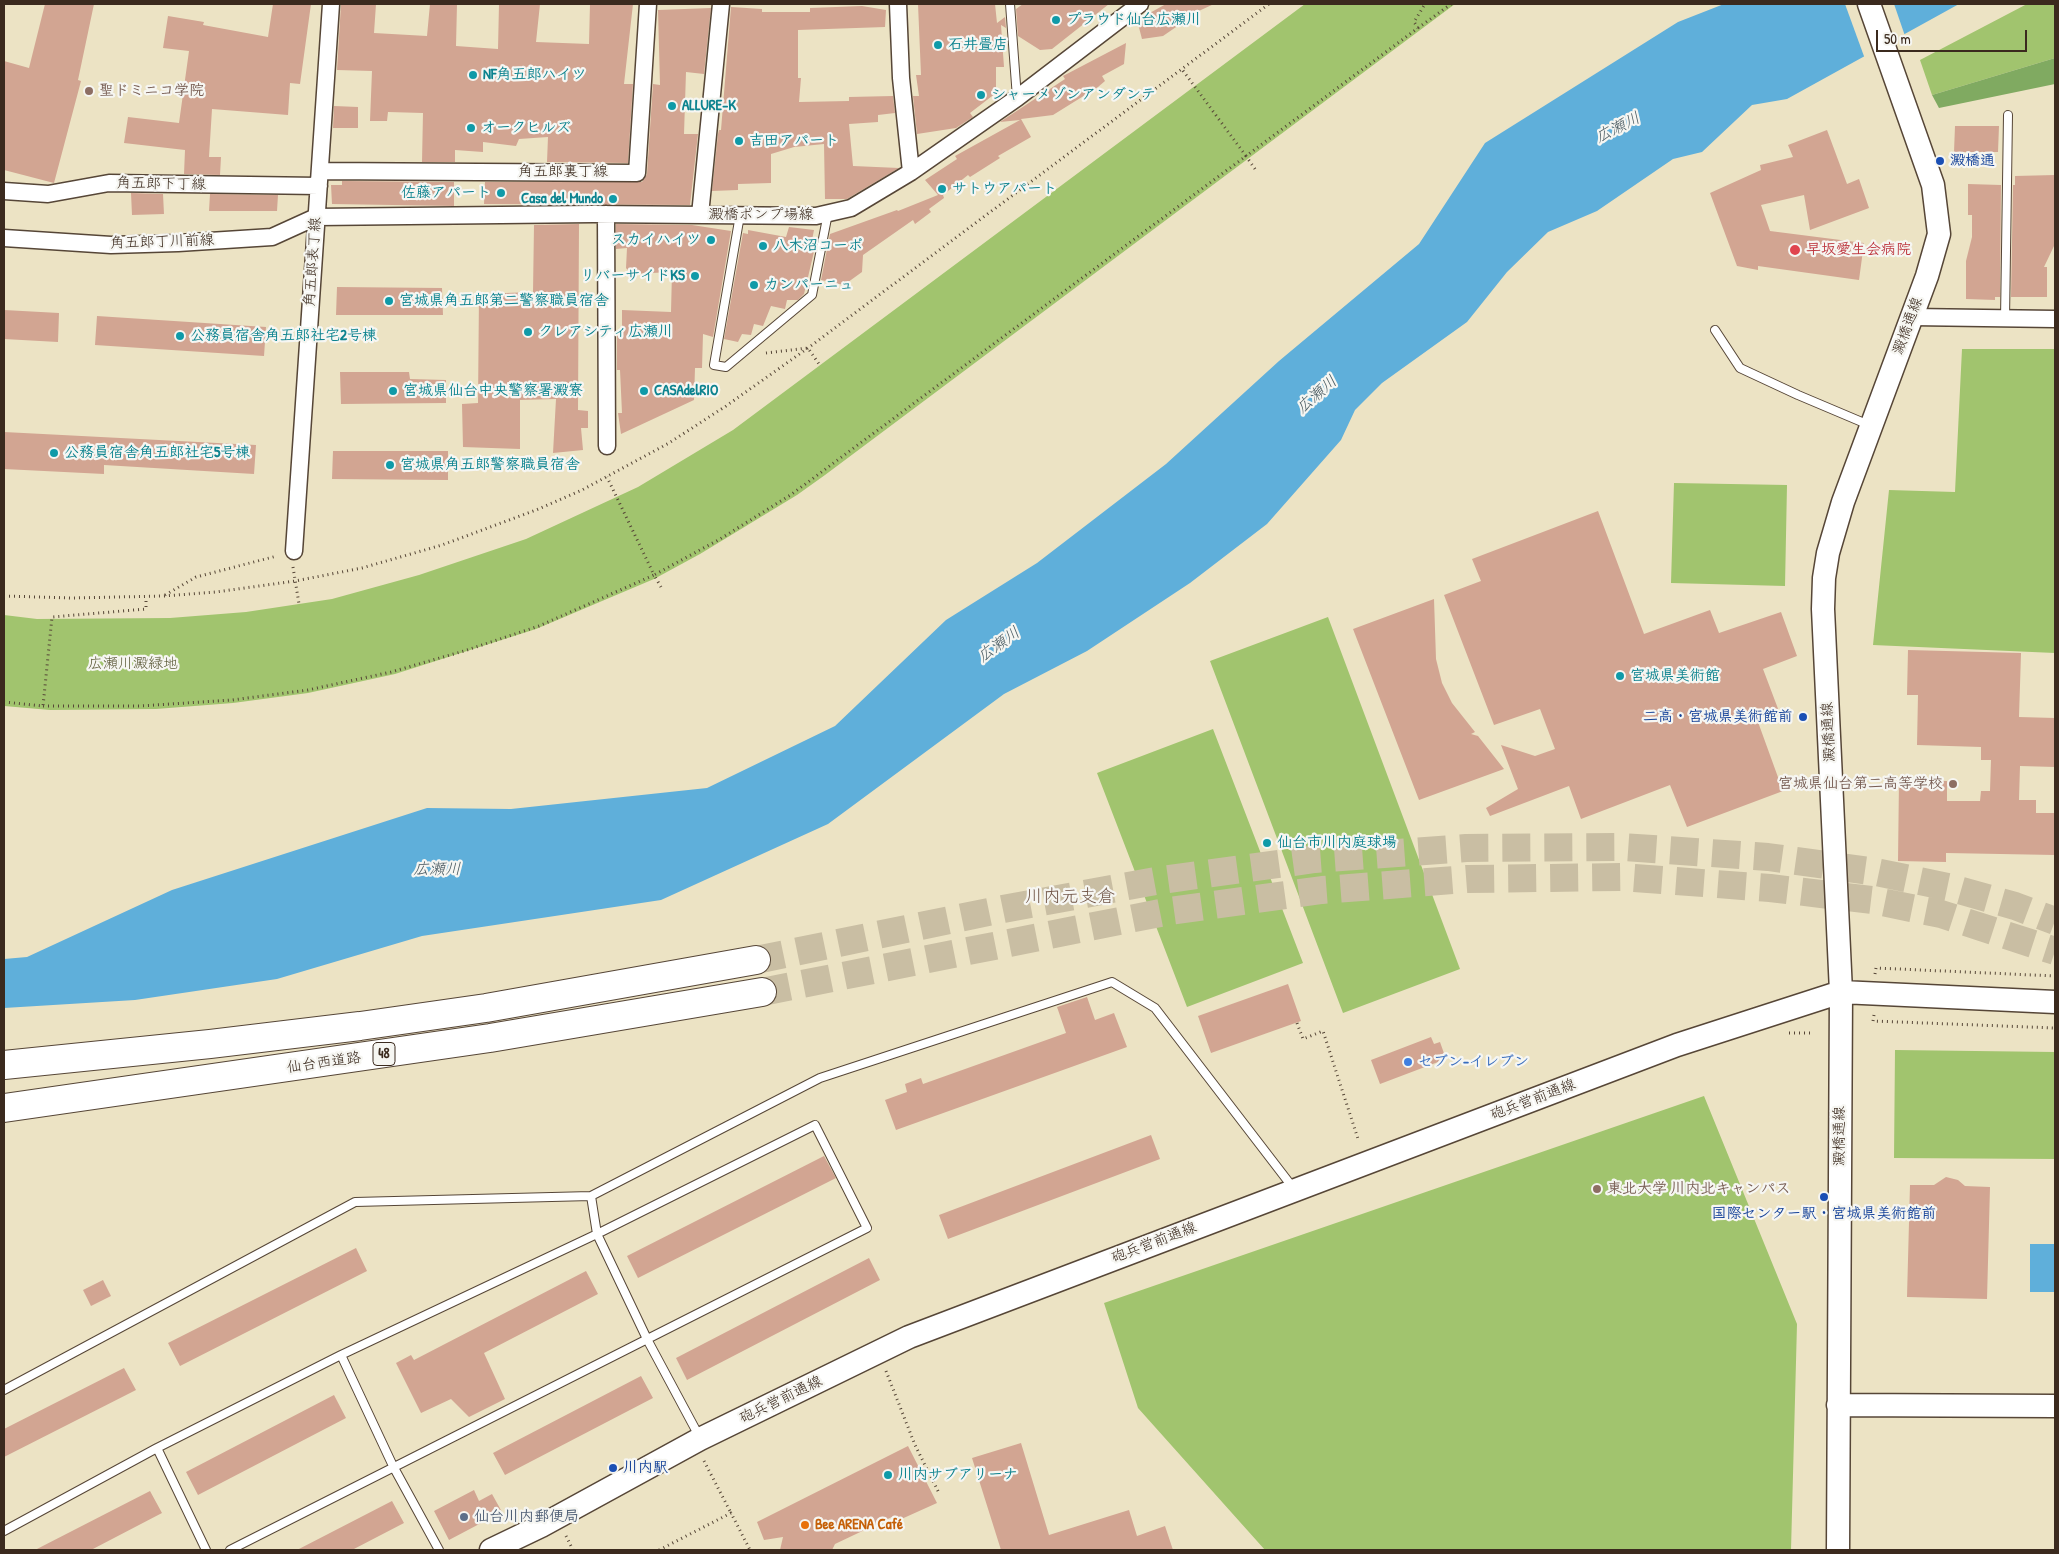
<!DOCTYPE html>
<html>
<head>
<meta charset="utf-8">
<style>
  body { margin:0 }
  #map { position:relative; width:2059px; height:1554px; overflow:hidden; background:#ece3c4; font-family:"Patrick Hand",sans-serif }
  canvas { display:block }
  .frame { position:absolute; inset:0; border:5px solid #3b2a1e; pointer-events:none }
  .scale { position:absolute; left:1876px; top:30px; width:151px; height:22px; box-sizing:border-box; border:2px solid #3b2a1e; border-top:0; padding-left:6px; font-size:15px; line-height:18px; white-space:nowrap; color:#3b2a1e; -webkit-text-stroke:4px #f6f6f2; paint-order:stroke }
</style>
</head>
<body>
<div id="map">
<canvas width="2059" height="1554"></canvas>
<div class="frame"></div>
<div class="scale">50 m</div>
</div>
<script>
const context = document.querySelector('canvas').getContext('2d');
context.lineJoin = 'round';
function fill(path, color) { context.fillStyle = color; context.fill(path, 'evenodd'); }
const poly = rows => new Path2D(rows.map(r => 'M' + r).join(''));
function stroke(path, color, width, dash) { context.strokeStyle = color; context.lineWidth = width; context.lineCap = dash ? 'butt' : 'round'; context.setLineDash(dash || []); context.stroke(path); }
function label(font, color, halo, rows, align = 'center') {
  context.font = font + ' "Patrick Hand","Klee One",sans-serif'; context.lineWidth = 4.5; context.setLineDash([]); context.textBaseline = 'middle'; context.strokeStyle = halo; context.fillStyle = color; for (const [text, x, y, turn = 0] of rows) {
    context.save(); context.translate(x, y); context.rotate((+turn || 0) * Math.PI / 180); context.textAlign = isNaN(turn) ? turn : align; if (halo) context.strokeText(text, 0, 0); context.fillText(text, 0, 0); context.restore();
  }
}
fill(poly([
  [1305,4,1455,4,825,475,797,495,700,554,654,579,536,629,395,674,308,693,233,703,156,709,50,710,4,706,4,615,37,619,170,618,246,612,332,599,419,575,526,539,638,487,733,430],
  [2027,4,2055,4,2055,58,1932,95,1920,60],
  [1962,349,2055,349,2055,653,1873,645,1889,490,1955,492],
  [1674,483,1787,485,1785,586,1671,583],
  [1328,617,1460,969,1343,1013,1210,661],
  [1213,729,1303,963,1187,1007,1097,773],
  [1895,1050,2055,1052,2055,1159,1894,1158],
  [1704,1096,1797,1324,1791,1550,1265,1550,1138,1408,1104,1303]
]), '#a1c46e');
fill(poly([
  [2055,58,2055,84,1939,108,1932,95]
]), '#80aa61');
fill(poly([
  [1724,4,1959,4,1787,99,1752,105,1702,152,1673,159,1597,211,1548,232,1507,272,1467,322,1382,383,1355,410,1341,440,1267,524,1190,583,1087,651,1004,694,828,824,661,900,422,936,277,979,135,1000,4,1008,4,959,27,957,172,890,427,808,511,809,707,788,835,726,946,620,1037,563,1166,464,1279,361,1419,244,1485,143,1678,22],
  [2030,1244,2055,1244,2055,1292,2030,1292]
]), '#5fafda');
fill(poly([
  [1845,4,1894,4,1905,36,1865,59]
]), '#ece3c4');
fill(poly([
  [45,4,94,4,78,80,81,81,54,183,4,170,4,61,29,68],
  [273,4,311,4,300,84,290,83,288,115,212,109,209,157,221,157,220,175,184,174,185,150,124,143,128,117,179,123,189,51,163,48,168,16,204,22,203,25,268,37],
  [341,4,376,4,374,33,427,36,430,4,457,4,456,46,498,49,499,4,540,4,536,42,589,44,590,4,633,4,624,84,633,84,628,163,547,162,548,137,519,139,516,146,483,142,483,152,455,150,455,162,422,162,423,113,388,112,387,121,370,121,372,71,337,70],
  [918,4,995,4,997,23,1005,17,1006,28,1001,25,1004,67,996,67,996,93,970,113,973,117,956,128,917,134,913,96,919,96,916,75,921,75],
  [1023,4,1109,4,1052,49,1040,50,1018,36,1016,9],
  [1166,4,1214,4,1177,21,1179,25,1163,36,1142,39,1137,20],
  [862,6,886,10,885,27,798,30,798,78,801,78,799,102,849,101,849,97,893,96,895,113,878,115,878,122,849,124,853,166,899,168,847,199,825,199,824,144,794,147,771,154,771,183,738,184,738,190,712,191,718,134,719,130,721,130,731,7,762,9,762,12,810,12,810,8],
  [711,8,704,74,686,72,684,134,698,134,690,205,484,204,485,182,642,182,647,174,653,84,660,85,658,10],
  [1126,43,1124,64,1102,76,1105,81,1098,87,1053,115,1021,119,1031,137,998,156,1000,158,970,177,968,175,943,195,944,198,929,209,931,212,915,224,913,220,863,255,862,272,844,285,821,280,830,234,897,210,898,211,938,195,925,180,957,159,955,156,1020,120,1000,122,1065,79,1063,76],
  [334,106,358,107,358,128,333,128],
  [1955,126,1999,126,1998,152,1954,152],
  [1827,130,1847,184,1859,179,1869,208,1810,230,1804,195,1761,205,1770,231,1864,243,1859,280,1758,266,1758,270,1737,266,1710,193,1761,170,1760,165,1793,157,1788,145],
  [2055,175,2054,246,2044,267,2047,267,2047,297,2011,297,2013,185,2015,185,2015,176],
  [342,181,454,182,454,206,332,204,331,185,342,185],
  [1968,184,2001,185,2000,297,1995,297,1995,300,1966,299,1966,261,1972,237,1972,215,1968,215],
  [131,193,163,194,164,214,132,215],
  [210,194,278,195,277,211,209,211],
  [579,224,578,410,588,411,588,428,581,428,583,450,553,453,556,399,520,400,520,449,463,447,462,404,478,403,479,294,533,292,534,225],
  [616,224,692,225,731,231,713,337,703,334,702,368,695,368,694,400,621,434,618,413,622,413,620,370,617,370,617,334,622,334,622,310,671,312,672,272,631,274,626,268,627,248,616,249],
  [789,227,814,230,812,240,817,239,804,294,798,300,787,300,785,309,771,306,763,326,754,324,751,335,742,334,738,342,724,339,743,233,748,234,748,230,786,237],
  [337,287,442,288,443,315,336,315],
  [4,310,59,313,58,342,4,339],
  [97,316,266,327,264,356,95,345],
  [340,372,409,372,410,379,446,380,446,403,341,404],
  [4,432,256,445,254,474,104,465,104,474,4,469],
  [333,451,448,451,448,480,332,479],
  [1598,511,1644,634,1710,610,1719,633,1781,612,1797,656,1763,669,1780,714,1758,722,1783,791,1687,827,1670,785,1581,819,1569,786,1490,816,1486,808,1518,789,1501,745,1535,756,1555,749,1540,709,1494,725,1444,595,1481,581,1472,559],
  [1434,599,1436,659,1442,683,1452,703,1475,732,1471,734,1478,736,1504,769,1419,800,1353,629],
  [1908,650,2021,653,2019,717,2055,718,2055,767,2020,766,2019,800,2036,800,2036,813,2055,813,2055,855,1946,853,1946,862,1898,861,1899,780,1947,781,1947,801,1980,801,1981,791,1990,791,1991,760,1981,760,1981,747,1917,745,1918,695,1907,695],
  [1288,984,1301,1021,1211,1053,1198,1016],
  [1087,997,1095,1020,1114,1013,1127,1047,896,1130,885,1100,907,1092,905,1084,921,1078,923,1084,1066,1033,1057,1007],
  [1431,1037,1434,1044,1440,1042,1446,1059,1380,1084,1371,1060],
  [1151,1135,1160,1159,948,1239,939,1215],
  [824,1156,836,1178,638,1278,627,1256],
  [1946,1177,1958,1180,1965,1186,1990,1187,1987,1299,1907,1297,1910,1185,1934,1185],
  [356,1248,367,1271,180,1366,168,1343],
  [869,1258,880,1280,687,1380,676,1358],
  [586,1271,598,1294,484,1353,505,1399,469,1417,451,1399,421,1413,396,1363,411,1355,414,1360],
  [103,1280,111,1296,91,1306,83,1290],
  [124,1368,136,1390,4,1457,4,1429],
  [641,1376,653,1398,505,1475,493,1453],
  [334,1395,346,1418,198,1495,186,1472],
  [1021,1443,1049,1535,1129,1510,1137,1536,1165,1526,1173,1550,1001,1550,972,1458],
  [908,1446,937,1503,897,1521,894,1516,835,1544,832,1550,780,1550,783,1537,764,1540,757,1522],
  [474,1490,479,1501,492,1494,502,1512,449,1540,434,1511],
  [150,1491,162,1513,91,1550,35,1550],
  [392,1501,404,1523,352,1550,297,1550]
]), '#d2a592');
stroke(poly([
  [756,960,1003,909,1161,880,1315,859,1466,848,1623,847,1768,857,1876,872,1948,887,2015,906,2055,921],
  [762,992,1170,911,1322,890,1467,879,1621,877,1770,888,1872,900,1941,914,2055,951]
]), '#c9bea3', 28, [28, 14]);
const lane = poly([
  [1010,4,1017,98],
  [740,215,714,365,726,367,812,295,828,213],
  [2005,319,2008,115],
  [1715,330,1740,368,1798,395,1869,425],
  [591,1196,597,1234,648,1341,699,1436],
  [341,1355,393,1466,439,1550],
  [4,1390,355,1202,591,1196,820,1078,1112,982,1155,1008,1294,1189],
  [157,1448,206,1550],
  [4,1531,157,1448,341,1355,597,1234,815,1125,867,1228,230,1550]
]);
const street = poly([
  [898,4,901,78,911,172],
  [320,171,637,173,648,4],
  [4,191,48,194,109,183,319,186],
  [606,214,607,446],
  [700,215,721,4],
  [4,238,111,245,178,243,272,237,316,217,593,214,816,216,851,208,911,172,1017,98,1140,4],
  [1912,317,2055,319],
  [294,551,331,4]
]);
const secondary = poly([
  [1838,1405,2055,1406],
  [491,1550,541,1526,700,1439,909,1337,1677,1045,1841,992,2055,1002],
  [1838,1550,1841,992,1823,609,1824,578,1828,553,1843,502,1927,276,1939,234,1933,185,1869,4]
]);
const highway = poly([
  [4,1065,210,1044,360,1026,486,1008,756,960],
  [4,1108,490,1038,762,992]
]);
stroke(lane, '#564637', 10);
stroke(street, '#564637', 19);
stroke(secondary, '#564637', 25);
stroke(highway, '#564637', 30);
stroke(poly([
  [1418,28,1451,4],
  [1255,169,1246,156,1418,28,1414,22,1425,4],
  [766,353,808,348,819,364],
  [293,567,299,604],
  [661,587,654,575,720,539,792,494,1246,156,1181,68],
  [165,595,196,577,277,556],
  [4,596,72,598,164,596,216,592,295,581,362,568,442,545,536,510,582,490,669,443,726,406,808,348,1269,4],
  [4,702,43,706,52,617,146,609,146,597],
  [43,706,140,706,232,700,308,690,391,672,464,651,539,626,654,575,607,477],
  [1875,974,1876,968,2055,976],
  [1874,1015,1873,1021,2055,1028],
  [1297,1023,1303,1039,1323,1031,1358,1139],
  [1789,1033,1813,1033],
  [886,1371,915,1445,939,1493],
  [704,1461,731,1513],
  [566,1536,573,1550],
  [659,1550,731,1513,750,1550]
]), '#564637', 3, [1, 4]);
stroke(lane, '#fff', 8);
stroke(street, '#fff', 16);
stroke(secondary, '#fff', 22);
stroke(highway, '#fff', 28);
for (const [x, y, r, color] of [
  [1056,20,5,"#0f9aa8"],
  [938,45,5,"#0f9aa8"],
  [473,75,5,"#0f9aa8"],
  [89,91,5,"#8d6e63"],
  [981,95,5,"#0f9aa8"],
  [672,106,5,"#0f9aa8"],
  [471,128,5,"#0f9aa8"],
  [739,141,5,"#0f9aa8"],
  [1940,161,5,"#1a4fb4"],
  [942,189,5,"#0f9aa8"],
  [501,193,5,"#0f9aa8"],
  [613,199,5,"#0f9aa8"],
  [711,240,5,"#0f9aa8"],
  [763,246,5,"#0f9aa8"],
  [1795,250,6,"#e0444e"],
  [695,276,5,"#0f9aa8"],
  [754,285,5,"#0f9aa8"],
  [389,301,5,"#0f9aa8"],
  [528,332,5,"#0f9aa8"],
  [180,336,5,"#0f9aa8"],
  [393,391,5,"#0f9aa8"],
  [644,391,5,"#0f9aa8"],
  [54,453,5,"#0f9aa8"],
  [390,465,5,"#0f9aa8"],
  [1620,676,5,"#0f9aa8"],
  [1803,717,5,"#1a4fb4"],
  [1953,784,5,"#8d6e63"],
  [1267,843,5,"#0f9aa8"],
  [1408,1062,5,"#3f7fe0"],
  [1597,1189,5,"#8d6e63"],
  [1824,1197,5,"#1a4fb4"],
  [613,1468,5,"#1a4fb4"],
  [888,1475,5,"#0f9aa8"],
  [464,1517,5,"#5c6f8a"],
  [805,1525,5,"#e8710a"]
]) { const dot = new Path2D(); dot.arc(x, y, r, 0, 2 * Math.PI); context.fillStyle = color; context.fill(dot); stroke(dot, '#f6f6f2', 2); }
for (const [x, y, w] of [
  [384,1054,22]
]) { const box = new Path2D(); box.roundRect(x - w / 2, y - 11.5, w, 23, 4); context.fillStyle = '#f6f6f2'; context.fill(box); stroke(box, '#3b2a1e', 1); }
label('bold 14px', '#3b2a1e', null, [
  ["48",384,1054]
]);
label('bold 15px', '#0d838f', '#f6f6f2', [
  ["プラウド仙台広瀬川",1066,20],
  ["石井畳店",948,45],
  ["NF角五郎ハイツ",483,75],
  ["シャーメゾンアンダンテ",991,95],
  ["ALLURE-K",682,106],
  ["オークヒルズ",481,128],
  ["吉田アパート",749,141],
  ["サトウアパート",952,189],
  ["佐藤アパート",491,193,"right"],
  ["Casa del Mundo",603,199,"right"],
  ["スカイハイツ",701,240,"right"],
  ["八木沼コーポ",773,246],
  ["リバーサイドKS",685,276,"right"],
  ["カンパーニュ",764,285],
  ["宮城県角五郎第二警察職員宿舎",399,301],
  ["クレアシティ広瀬川",538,332],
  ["公務員宿舎角五郎社宅2号棟",190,336],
  ["宮城県仙台中央警察署澱寮",403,391],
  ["CASAdelRIO",654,391],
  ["公務員宿舎角五郎社宅5号棟",64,453],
  ["宮城県角五郎警察職員宿舎",400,465],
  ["宮城県美術館",1630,676],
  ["仙台市川内庭球場",1277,843],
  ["川内サブアリーナ",898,1475]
], 'left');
label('bold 15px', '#785e54', '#f6f6f2', [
  ["聖ドミニコ学院",99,91],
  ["宮城県仙台第二高等学校",1943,784,"right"],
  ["東北大学 川内北キャンパス",1607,1189]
], 'left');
label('bold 15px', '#164399', '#f6f6f2', [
  ["澱橋通",1950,161],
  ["二高・宮城県美術館前",1793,717,"right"],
  ["国際センター駅・宮城県美術館前",1824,1214,"center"],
  ["川内駅",623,1468]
], 'left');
label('15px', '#3b2a1e', '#f6f6f2', [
  ["角五郎裏丁線",563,172],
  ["角五郎下丁線",161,184,1],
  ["澱橋ポンプ場線",761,215],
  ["角五郎丁川前線",162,242,-2],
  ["角五郎表丁線",313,262,-86],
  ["澱橋通線",1908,326,-70],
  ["澱橋通線",1829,732,-93],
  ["仙台西道路",324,1063,-8],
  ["砲兵営前通線",1533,1100,-21],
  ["澱橋通線",1840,1136,-90],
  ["砲兵営前通線",1154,1243,-21],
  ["砲兵営前通線",781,1400,-26]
]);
label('bold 15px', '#be3a42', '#f6f6f2', [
  ["早坂愛生会病院",1806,250]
], 'left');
label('15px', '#5a5836', '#f6f6f2', [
  ["広瀬川澱緑地",133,664]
]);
label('bold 15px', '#366cbe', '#f6f6f2', [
  ["セブン-イレブン",1418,1062]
], 'left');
label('bold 15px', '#4e5e75', '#f6f6f2', [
  ["仙台川内郵便局",474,1517]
], 'left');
label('bold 15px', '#c56008', '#f6f6f2', [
  ["Bee ARENA Café",815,1525]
], 'left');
label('italic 16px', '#485960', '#f6f6f2', [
  ["広瀬川",1618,128,-27],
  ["広瀬川",1317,395,-41],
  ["広瀬川",999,645,-36],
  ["広瀬川",437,870]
]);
label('18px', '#705547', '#f6f6f2', [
  ["川内元支倉",1070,897]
]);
</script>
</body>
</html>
